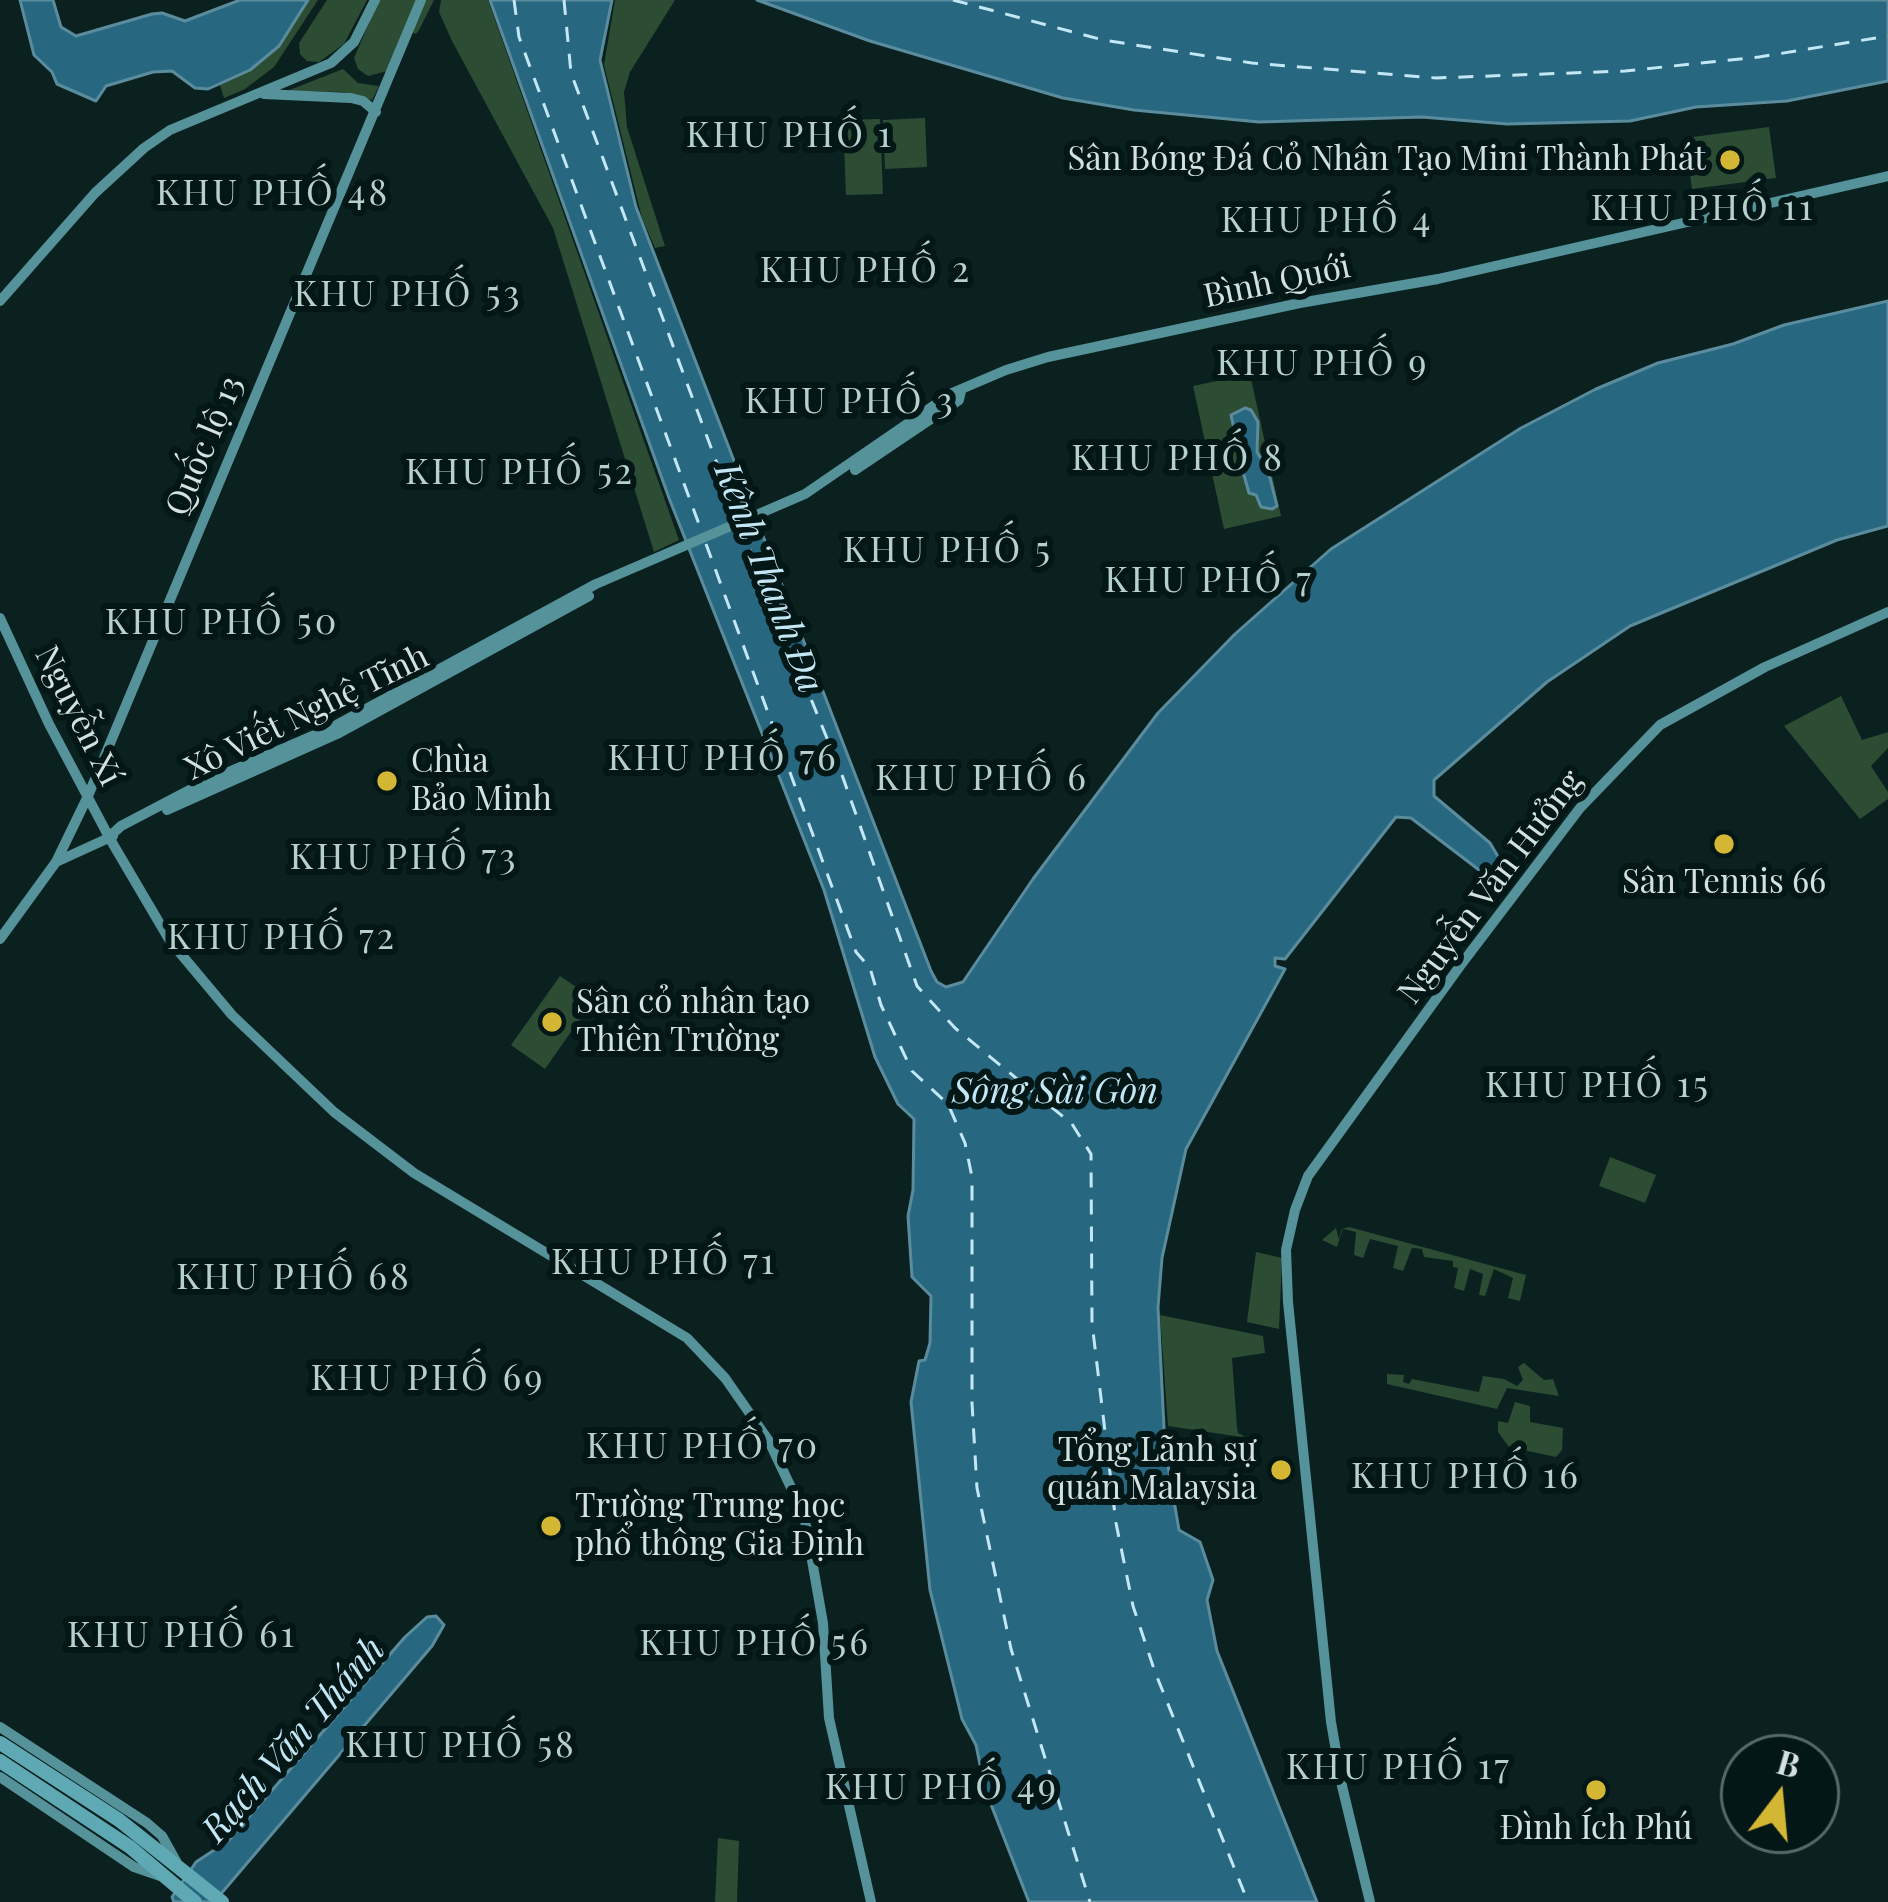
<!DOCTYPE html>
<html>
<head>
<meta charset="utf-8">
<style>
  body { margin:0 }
  #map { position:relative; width:1888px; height:1902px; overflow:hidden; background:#0a211f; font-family:"Playfair Display",serif }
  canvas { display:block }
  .north { position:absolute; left:1720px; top:1734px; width:120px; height:120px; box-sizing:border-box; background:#021716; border:3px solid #566867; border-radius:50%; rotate:16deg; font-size:33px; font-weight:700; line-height:48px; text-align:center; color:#d4e1e0 }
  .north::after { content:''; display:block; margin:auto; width:42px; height:54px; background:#d4b635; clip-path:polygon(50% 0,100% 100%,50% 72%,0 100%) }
</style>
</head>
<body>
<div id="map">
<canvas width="1888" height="1902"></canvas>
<div class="north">B</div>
</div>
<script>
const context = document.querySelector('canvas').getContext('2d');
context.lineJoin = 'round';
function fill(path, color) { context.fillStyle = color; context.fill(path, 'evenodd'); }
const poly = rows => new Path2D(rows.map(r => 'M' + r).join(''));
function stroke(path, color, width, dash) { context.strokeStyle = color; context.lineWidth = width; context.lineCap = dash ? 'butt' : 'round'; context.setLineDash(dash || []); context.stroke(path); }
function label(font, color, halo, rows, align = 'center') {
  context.font = font + ' "Playfair Display",serif'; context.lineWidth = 12; context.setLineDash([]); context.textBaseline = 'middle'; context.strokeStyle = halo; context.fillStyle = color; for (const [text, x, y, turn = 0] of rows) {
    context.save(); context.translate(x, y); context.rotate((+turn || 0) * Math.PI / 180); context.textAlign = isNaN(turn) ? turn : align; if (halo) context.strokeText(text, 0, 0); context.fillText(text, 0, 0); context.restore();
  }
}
fill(poly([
  [308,0,318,0,274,67,245,89,224,98,219,82,238,75,280,46],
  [327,0,367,0,344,44,319,62,307,61,300,54,299,43],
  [379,0,434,0,419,30,416,34,405,30,387,71,368,76,358,69,354,58],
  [441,0,488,0,679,540,654,552,553,228,452,41,439,12],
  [615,0,675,0,630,72,624,92,627,127,665,246,655,248,642,218,604,65],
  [343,69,358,83,379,86,372,100,344,92,287,91],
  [925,118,927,167,885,169,883,120],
  [880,119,883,194,846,195,843,120],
  [1769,127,1776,178,1692,189,1685,138],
  [1250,374,1281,516,1224,529,1193,386],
  [1841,696,1862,740,1888,732,1888,748,1871,766,1888,792,1888,799,1860,819,1784,726],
  [560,976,594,999,545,1069,511,1045],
  [1610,1157,1656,1175,1645,1203,1599,1186],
  [1349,1227,1526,1275,1520,1301,1508,1298,1513,1278,1494,1269,1485,1296,1479,1295,1483,1274,1470,1269,1464,1291,1454,1288,1458,1268,1453,1267,1453,1261,1424,1257,1422,1249,1412,1248,1403,1271,1393,1268,1398,1246,1370,1239,1363,1258,1354,1255,1356,1232,1343,1229,1337,1247,1322,1240,1336,1228,1339,1240,1342,1229],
  [1256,1252,1282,1258,1279,1329,1247,1322],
  [1160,1315,1263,1336,1265,1353,1232,1358,1237,1427,1238,1433,1248,1438,1168,1426],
  [1524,1363,1544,1380,1553,1379,1559,1396,1507,1388,1497,1409,1387,1384,1387,1374,1404,1375,1403,1382,1409,1384,1412,1379,1479,1392,1483,1376,1504,1379,1517,1386,1523,1380,1518,1367],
  [1515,1402,1530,1406,1530,1422,1563,1428,1562,1450,1556,1457,1509,1447,1498,1432,1498,1421,1508,1423],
  [718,1838,739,1841,737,1902,715,1902]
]), '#2c4c34');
const water = poly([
  [20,0,53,0,61,27,76,36,152,14,162,13,185,21,240,0,308,0,279,46,250,70,208,89,195,88,172,71,153,72,106,86,96,101,57,84,52,72,34,55,20,0],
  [490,0,612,0,600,60,636,207,931,971,937,982,946,987,963,982,1033,879,1158,713,1235,634,1331,549,1521,428,1596,389,1658,363,1733,344,1784,325,1888,301,1888,526,1837,540,1630,626,1547,682,1434,780,1434,796,1490,843,1512,880,1504,889,1411,818,1396,817,1285,959,1275,958,1275,966,1285,969,1186,1149,1162,1258,1158,1307,1165,1448,1179,1530,1200,1542,1213,1580,1207,1600,1217,1651,1317,1902,1029,1902,985,1789,976,1745,962,1719,930,1590,911,1402,919,1361,925,1360,930,1343,931,1296,912,1277,908,1216,913,1190,914,1119,898,1104,875,1057,824,890,669,498,490,0],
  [757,0,1888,0,1888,81,1787,101,1696,107,1630,121,1507,124,1422,117,1259,122,1134,110,1063,98,870,41,757,0],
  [1245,408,1251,410,1258,422,1257,452,1268,470,1277,506,1272,509,1261,507,1256,495,1249,493,1240,461,1247,452,1238,447,1231,415,1245,408],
  [436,1616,444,1625,432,1646,214,1902,174,1902,172,1897,196,1862,228,1841,405,1637,427,1617,436,1616]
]);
fill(water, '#276880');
stroke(water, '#5b8c9d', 3);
stroke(poly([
  [514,0,519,37,703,535],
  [564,0,571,73,737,517],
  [953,0,1103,40,1252,63,1436,78,1625,71,1759,57,1888,36],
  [740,525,842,775,917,986,955,1028,1072,1124,1091,1154,1092,1323,1116,1523,1133,1606,1155,1672,1248,1902],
  [706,544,856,952,870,968,881,1005,912,1071,948,1104,965,1143,972,1177,972,1403,977,1488,1011,1649,1090,1902]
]), '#c4e7f6', 3, [15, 12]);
stroke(poly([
  [264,94,351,98,363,101,376,112],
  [0,301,95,193,144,148,170,130,331,63,354,42,375,0],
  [855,470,959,400,961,391],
  [0,618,49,724,110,839,170,941,232,1015,334,1112,414,1173,687,1338,725,1378,769,1441,804,1515,823,1623,829,1718,871,1902],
  [167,810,337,734,589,596],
  [109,837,121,826,203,783,333,727,596,584,805,494,952,393,1006,370,1048,357,1300,303,1438,279,1888,176],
  [56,862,88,796,421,0],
  [0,939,56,862,113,836],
  [0,1727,147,1823,162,1836,176,1861],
  [0,1777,134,1867,160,1876],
  [1370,1902,1342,1786,1331,1722,1288,1302,1286,1250,1295,1210,1308,1176,1460,966,1580,808,1660,725,1765,667,1888,612]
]), '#55929a', 10);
stroke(poly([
  [0,1743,119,1820,222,1902],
  [0,1761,130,1847,195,1902]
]), '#5fa9b4', 14);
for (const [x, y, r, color] of [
  [1730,160,12,"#d4b635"],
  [387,781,12,"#d4b635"],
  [1724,844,12,"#d4b635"],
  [552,1022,12,"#d4b635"],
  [1281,1470,12,"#d4b635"],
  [551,1526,12,"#d4b635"],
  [1596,1790,12,"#d4b635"]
]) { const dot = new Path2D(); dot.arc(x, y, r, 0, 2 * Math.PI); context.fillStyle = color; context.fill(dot); stroke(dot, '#021716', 4.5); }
label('33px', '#d4e1e0', '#021716', [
  ["Sân Bóng Đá Cỏ Nhân Tạo Mini Thành Phát",1706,160,"right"],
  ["Chùa",411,762],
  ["Bảo Minh",411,800],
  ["Sân Tennis 66",1724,883,"center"],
  ["Sân cỏ nhân tạo",576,1003],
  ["Thiên Trường",576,1041],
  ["Tổng Lãnh sự",1257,1451,"right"],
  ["quán Malaysia",1257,1489,"right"],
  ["Trường Trung học",575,1507],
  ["phổ thông Gia Định",575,1545],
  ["Đình Ích Phú",1596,1829,"center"]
], 'left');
label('33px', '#d4e1e0', '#021716', [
  ["Bình Quới",1277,282,-12],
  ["Quốc lộ 13",205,446,-67],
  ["Xô Viết Nghệ Tĩnh",307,713,-26],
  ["Nguyễn Xí",78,716,63],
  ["Nguyễn Văn Hưởng",1491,887,-53]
]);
context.letterSpacing = '3px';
label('36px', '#b5d0cd', '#021716', [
  ["KHU PHỐ 1",790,136],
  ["KHU PHỐ 48",273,194],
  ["KHU PHỐ 11",1703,209],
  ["KHU PHỐ 4",1327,221],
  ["KHU PHỐ 2",866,271],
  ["KHU PHỐ 53",408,295],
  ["KHU PHỐ 9",1323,364],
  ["KHU PHỐ 3",850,402],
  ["KHU PHỐ 8",1178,459],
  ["KHU PHỐ 52",520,473],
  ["KHU PHỐ 5",948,551],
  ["KHU PHỐ 7",1209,581],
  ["KHU PHỐ 50",222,623],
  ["KHU PHỐ 76",723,759],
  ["KHU PHỐ 6",982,779],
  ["KHU PHỐ 73",404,858],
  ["KHU PHỐ 72",282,938],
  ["KHU PHỐ 15",1598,1086],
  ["KHU PHỐ 71",664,1263],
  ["KHU PHỐ 68",294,1278],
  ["KHU PHỐ 69",428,1379],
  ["KHU PHỐ 70",703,1447],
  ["KHU PHỐ 16",1466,1477],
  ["KHU PHỐ 61",182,1636],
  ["KHU PHỐ 56",755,1644],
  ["KHU PHỐ 58",461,1746],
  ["KHU PHỐ 17",1399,1768],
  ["KHU PHỐ 49",942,1788]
]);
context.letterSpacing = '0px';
label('italic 36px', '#c4e7f6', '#021716', [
  ["Kênh Thanh Đa",768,578,69],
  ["Sông Sài Gòn",1055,1092],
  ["Rạch Văn Thánh",294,1740,-49]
]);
</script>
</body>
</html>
